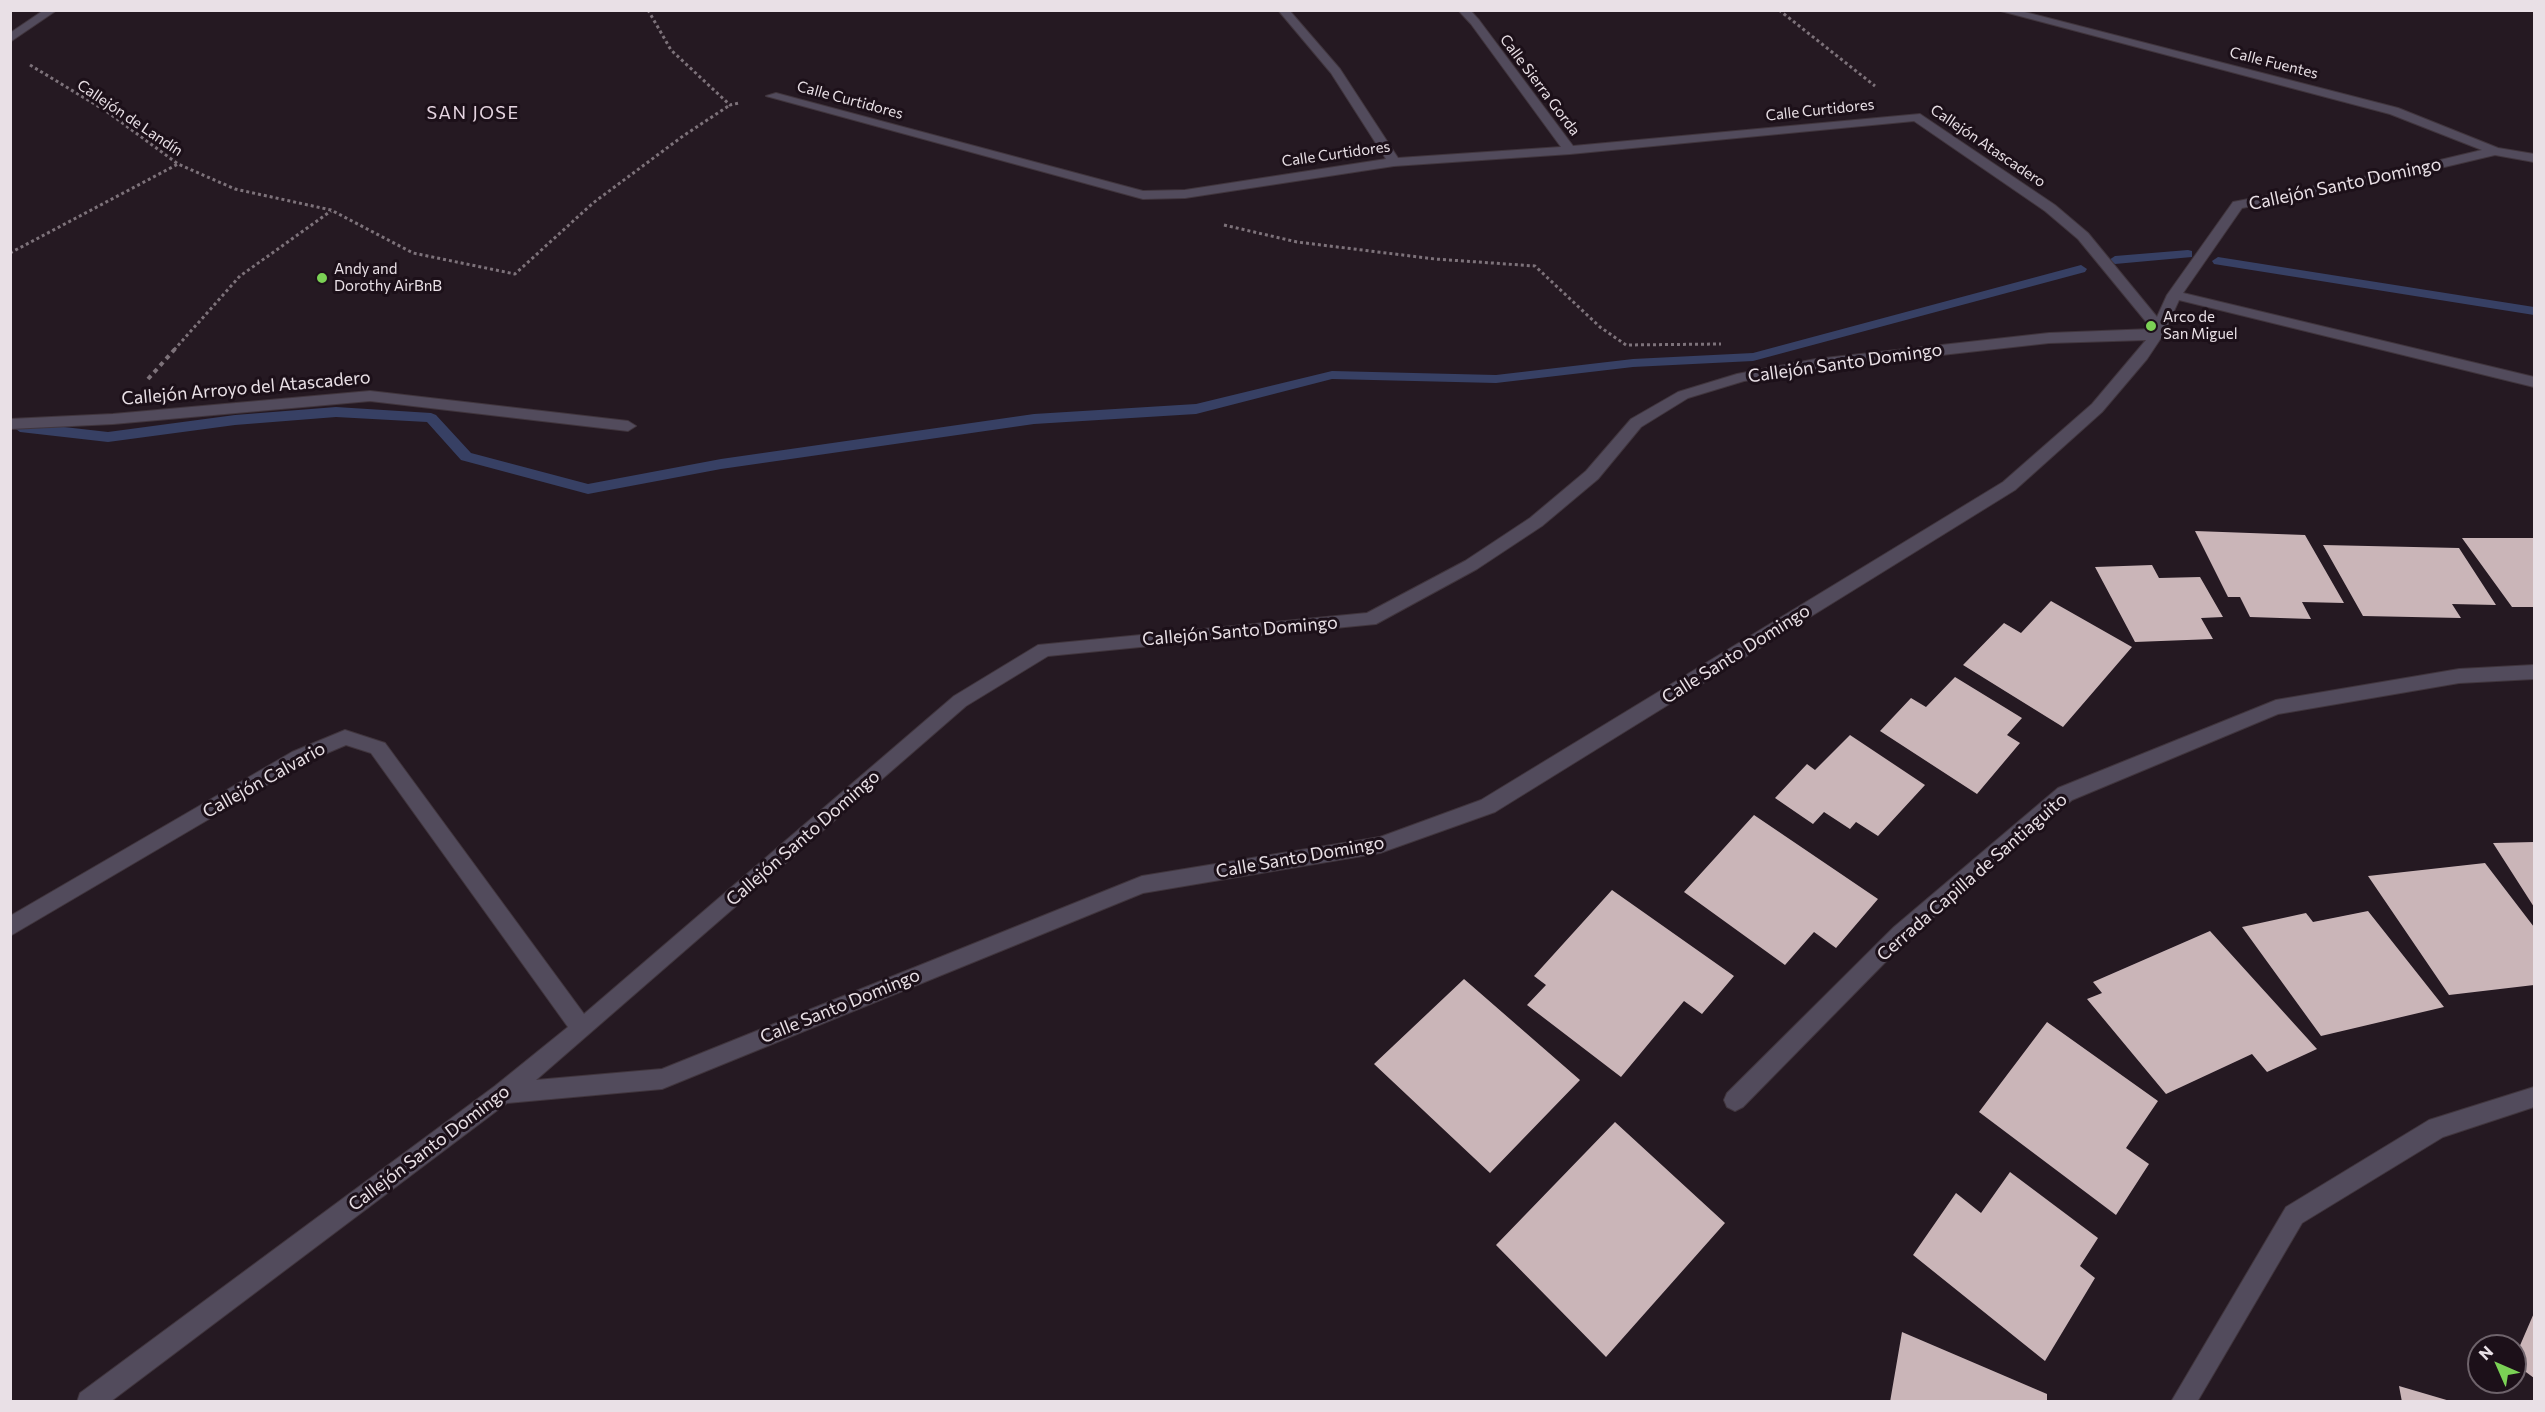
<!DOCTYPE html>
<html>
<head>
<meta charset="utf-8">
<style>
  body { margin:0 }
  #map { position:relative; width:2545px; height:1412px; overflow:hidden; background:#251922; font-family:Commissioner,sans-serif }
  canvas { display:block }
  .frame { position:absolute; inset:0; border:12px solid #e9e0e6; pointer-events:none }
  .north { position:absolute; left:2467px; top:1334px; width:60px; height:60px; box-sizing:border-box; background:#1c1019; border:2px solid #6e636b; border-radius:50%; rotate:315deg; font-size:16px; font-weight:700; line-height:24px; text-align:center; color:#e9e0e6 }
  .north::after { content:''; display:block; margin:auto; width:21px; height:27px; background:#7bd155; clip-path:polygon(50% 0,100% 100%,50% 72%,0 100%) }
</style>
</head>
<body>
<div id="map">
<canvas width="2545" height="1412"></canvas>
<div class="frame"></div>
<div class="north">N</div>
</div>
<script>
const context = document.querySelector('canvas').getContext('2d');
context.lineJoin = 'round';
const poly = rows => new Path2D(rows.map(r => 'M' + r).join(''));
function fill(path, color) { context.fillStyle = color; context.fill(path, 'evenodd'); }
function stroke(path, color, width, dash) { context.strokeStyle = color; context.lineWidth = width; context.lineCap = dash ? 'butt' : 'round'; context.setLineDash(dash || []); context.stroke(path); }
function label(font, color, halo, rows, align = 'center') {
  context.font = font + ' Commissioner,sans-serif'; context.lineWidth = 6; context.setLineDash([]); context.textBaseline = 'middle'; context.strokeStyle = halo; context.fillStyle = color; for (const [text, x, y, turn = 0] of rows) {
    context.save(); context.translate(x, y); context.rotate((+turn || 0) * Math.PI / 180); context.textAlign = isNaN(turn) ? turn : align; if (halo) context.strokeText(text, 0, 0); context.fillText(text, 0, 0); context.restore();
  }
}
fill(poly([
  [2188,250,2192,251,2192,257,2115,264,2109,260,2115,256,2188,250],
  [2218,257,2534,307,2534,315,2214,264,2212,261,2218,257],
  [2081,265,2087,269,2085,272,1753,361,1633,367,1496,383,1332,379,1196,414,1034,424,721,469,588,494,461,460,427,422,336,417,235,425,108,442,20,432,13,427,20,422,108,432,235,415,336,407,431,413,436,415,471,453,588,484,721,459,1034,414,1196,404,1332,371,1496,375,1633,359,1753,353,2081,265]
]), '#374064');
fill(poly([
  [2195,531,2305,535,2344,603,2302,602,2311,619,2250,617,2240,597,2228,597],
  [2462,538,2534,538,2534,607,2512,607],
  [2323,545,2459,548,2496,605,2452,604,2461,618,2363,616],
  [2152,565,2159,578,2200,577,2223,617,2201,618,2213,639,2135,642,2095,567],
  [2051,601,2132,647,2063,727,1963,665,2004,623,2021,633],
  [1955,677,2022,718,2007,735,2020,743,1977,794,1880,731,1911,698,1926,707],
  [1850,735,1925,785,1878,836,1856,822,1850,829,1824,812,1813,824,1775,798,1807,764,1815,770],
  [1754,815,1878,899,1836,948,1814,932,1785,965,1684,892],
  [2534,842,2534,907,2493,843],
  [2485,863,2534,927,2534,985,2449,995,2368,876],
  [1612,890,1734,976,1702,1014,1684,1001,1621,1077,1527,1005,1546,985,1534,976],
  [2368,911,2444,1007,2321,1036,2242,927,2306,913,2313,922],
  [2210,931,2317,1049,2267,1072,2252,1054,2166,1094,2087,999,2102,993,2093,982],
  [1464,979,1580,1080,1490,1173,1374,1064],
  [2047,1022,2158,1101,2126,1148,2149,1164,2116,1215,1979,1112],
  [1615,1122,1725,1223,1606,1357,1496,1245],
  [2010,1172,2098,1238,2080,1266,2095,1278,2045,1361,1913,1255,1956,1193,1981,1213],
  [2534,1313,2534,1378,2515,1364,2515,1357],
  [1902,1332,2047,1394,2047,1402,1890,1402],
  [2399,1386,2450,1401,2450,1402,2402,1402]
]), '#cab5b8');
const street = poly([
  [44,10,57,10,10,42,10,33,44,10],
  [1278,10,1289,10,1340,69,1398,158,1561,147,1471,24,1458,10,1470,10,1479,20,1573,146,1920,114,2055,205,2088,233,2157,317,2167,295,2233,202,2394,171,2482,150,2390,114,1997,10,2017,10,2398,108,2498,148,2534,154,2534,162,2495,155,2394,179,2242,208,2183,293,2534,377,2534,387,2179,300,2163,335,2147,359,2102,412,2015,490,1495,812,1380,853,1143,893,662,1089,507,1103,110,1402,77,1402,80,1393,495,1086,568,1027,371,753,346,745,306,762,10,936,10,916,292,752,345,730,385,743,584,1014,954,696,1038,645,1367,613,1465,561,1530,518,1586,471,1631,419,1678,392,1737,374,1816,359,2049,333,2152,329,2078,239,2045,211,1914,121,1570,154,1394,166,1185,198,1143,199,766,96,776,93,1143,191,1185,190,1386,159,1331,73,1278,10],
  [2146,340,2092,404,2003,482,1481,800,1380,837,1142,876,662,1069,536,1080,966,706,1048,656,1376,624,1477,569,1542,526,1598,479,1641,427,1688,398,1744,381,1816,369,2049,343,2146,340],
  [370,391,628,421,636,426,628,431,370,401,113,424,10,429,10,419,113,414,370,391],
  [2534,665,2534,679,2459,683,2278,714,2072,800,1908,939,1743,1107,1735,1111,1727,1107,1724,1100,1727,1093,1894,927,2058,788,2276,700,2459,669,2534,665],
  [2534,1087,2534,1107,2443,1137,2302,1223,2197,1402,2171,1402,2286,1207,2429,1120,2534,1087]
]);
stroke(street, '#40353d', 2);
stroke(poly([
  [648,10,671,50,730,105,739,103],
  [1779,10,1875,86],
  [30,65,106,111,178,164,235,189,331,210,413,253,515,274,593,203,683,136,730,105],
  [1224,225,1297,242,1435,259,1535,266,1600,327,1626,345,1721,344],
  [10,253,178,164],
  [174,350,240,276,331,211]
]), '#7d727a', 3, [3, 3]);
stroke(poly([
  [148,379,175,349]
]), '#7d727a', 4, [4.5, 4.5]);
fill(street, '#524b5c');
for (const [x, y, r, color] of [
  [322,278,6,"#7bd155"],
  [2151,326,6,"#7bd155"]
]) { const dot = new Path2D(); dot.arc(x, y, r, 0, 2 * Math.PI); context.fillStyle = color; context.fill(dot); stroke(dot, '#1c1019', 2); }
label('15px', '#e9e0e6', '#1c1019', [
  ["Calle Fuentes",2274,63,14],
  ["Calle Sierra Gorda",1540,85,53],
  ["Calle Curtidores",850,100,15],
  ["Calle Curtidores",1820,110,-6],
  ["Callejón de Landín",130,118,34],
  ["Callejón Atascadero",1988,146,34],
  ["Calle Curtidores",1336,154,-8]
]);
label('15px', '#e9e0e6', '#1c1019', [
  ["Andy and",334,269],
  ["Dorothy AirBnB",334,286],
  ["Arco de",2163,317],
  ["San Miguel",2163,334]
], 'left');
context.letterSpacing = '1.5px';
label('18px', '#e6d5e1', '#1c1019', [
  ["SAN JOSE",473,113]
]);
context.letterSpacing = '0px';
label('18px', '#e9e0e6', '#1c1019', [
  ["Callejón Santo Domingo",2345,184,-12],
  ["Callejón Santo Domingo",1845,363,-8],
  ["Callejón Arroyo del Atascadero",246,388,-5],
  ["Callejón Santo Domingo",1240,631,-5],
  ["Calle Santo Domingo",1736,654,-32],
  ["Callejón Calvario",264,780,-29],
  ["Callejón Santo Domingo",803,838,-41],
  ["Calle Santo Domingo",1300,857,-10],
  ["Cerrada Capilla de Santiaguito",1972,877,-41],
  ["Calle Santo Domingo",840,1006,-22],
  ["Callejón Santo Domingo",429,1148,-37]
]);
</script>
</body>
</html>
